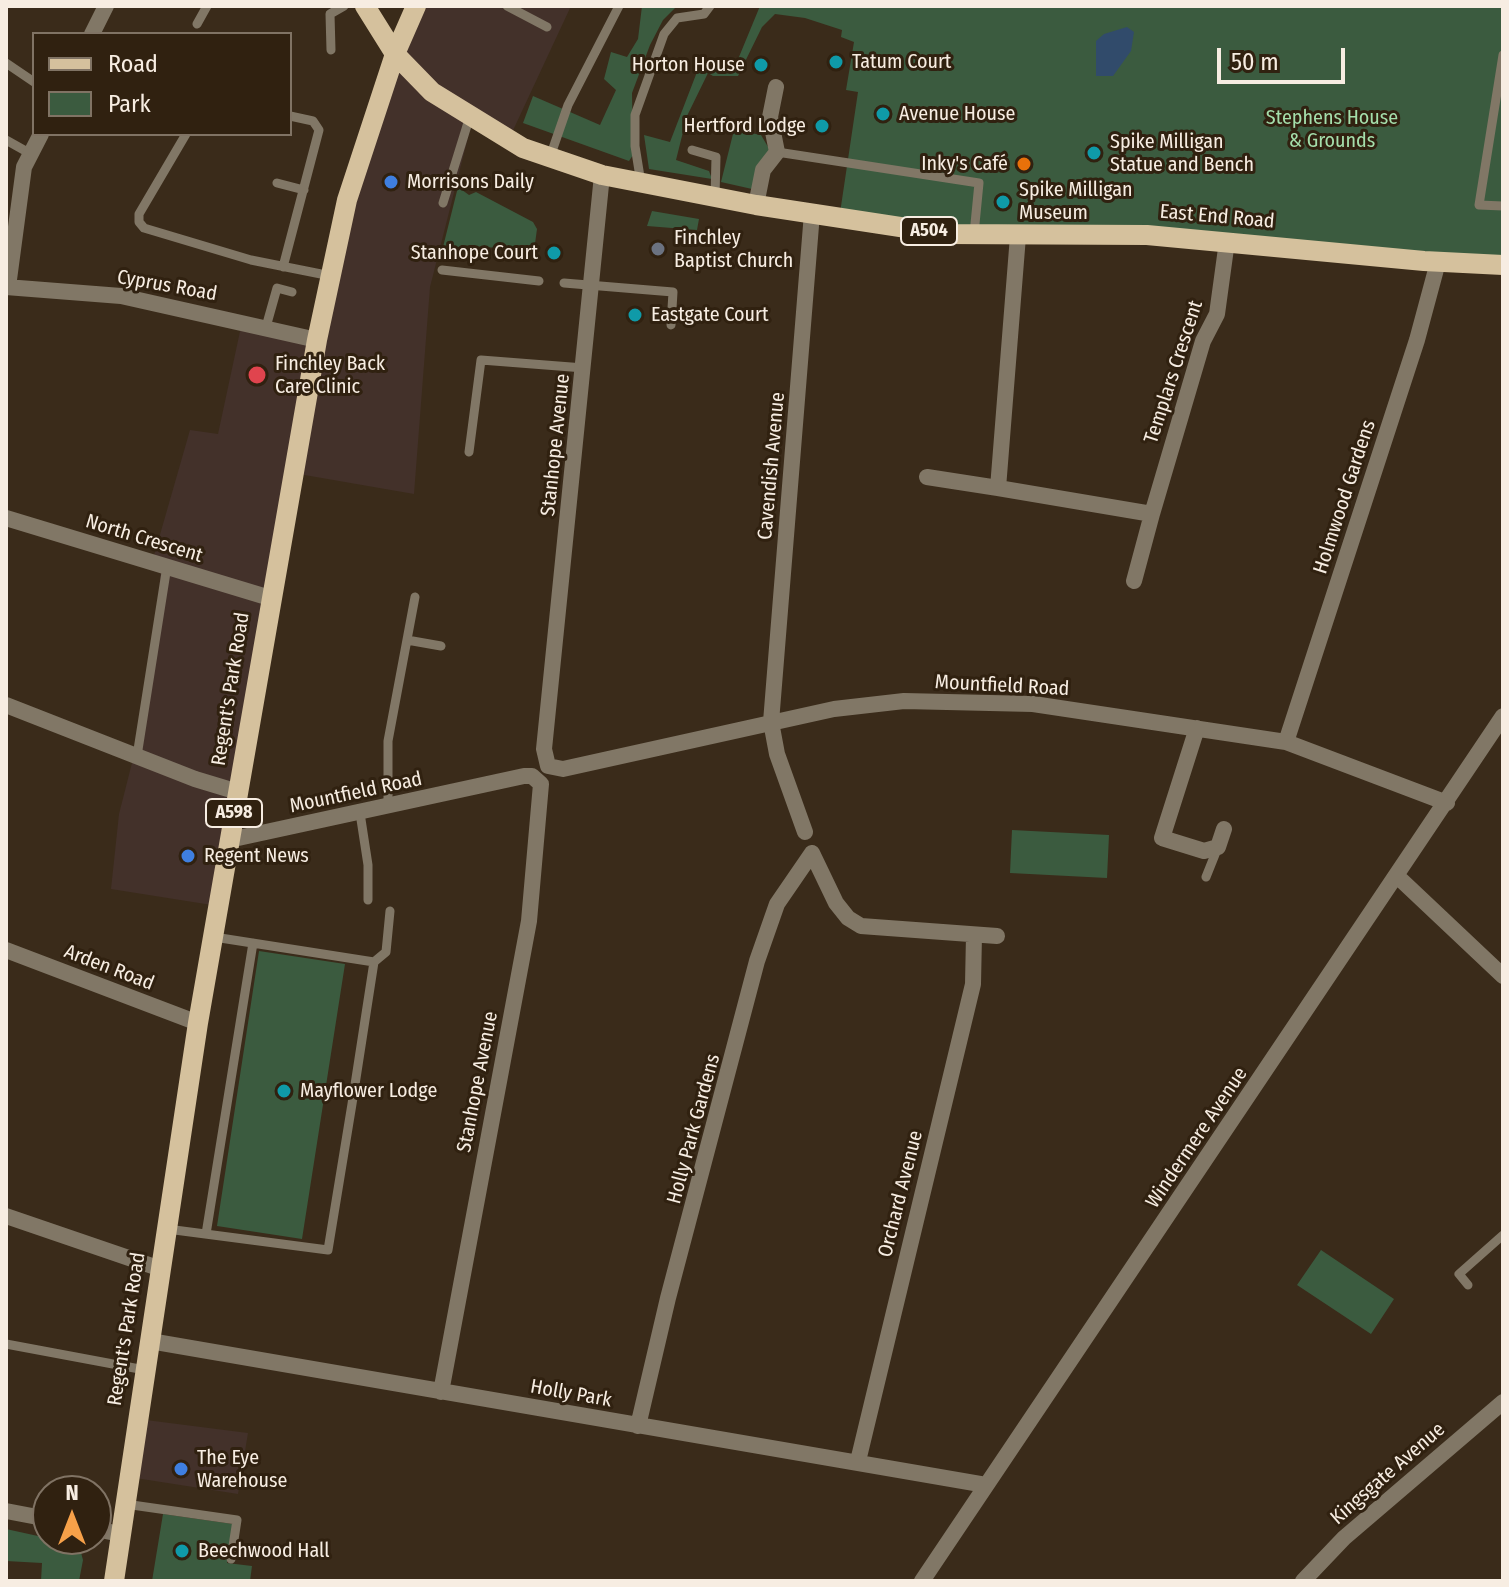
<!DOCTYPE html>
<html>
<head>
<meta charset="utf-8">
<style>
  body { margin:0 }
  #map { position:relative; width:1509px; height:1587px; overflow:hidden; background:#3a2b1a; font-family:"Fira Sans Condensed",sans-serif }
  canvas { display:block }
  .frame { position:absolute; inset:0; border:8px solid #f7ede2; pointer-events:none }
  .legend { position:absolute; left:32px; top:32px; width:260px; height:104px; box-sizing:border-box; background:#302110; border:2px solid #807364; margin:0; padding:10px 14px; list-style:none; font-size:24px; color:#f7ede2 }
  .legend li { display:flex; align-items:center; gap:16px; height:40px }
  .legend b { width:40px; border:2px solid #807364 }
  .north { position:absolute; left:32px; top:1475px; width:80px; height:80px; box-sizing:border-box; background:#302110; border:2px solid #807364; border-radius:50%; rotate:0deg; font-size:22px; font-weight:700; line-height:32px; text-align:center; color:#f7ede2 }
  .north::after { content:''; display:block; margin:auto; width:28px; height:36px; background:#f7a149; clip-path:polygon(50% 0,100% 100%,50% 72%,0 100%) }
  .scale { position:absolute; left:1217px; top:48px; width:128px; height:36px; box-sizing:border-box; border:4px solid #f7ede2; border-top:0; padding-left:10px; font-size:24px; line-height:28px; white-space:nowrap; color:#f7ede2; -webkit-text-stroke:6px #302110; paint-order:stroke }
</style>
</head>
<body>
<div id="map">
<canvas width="1509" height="1587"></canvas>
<div class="frame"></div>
<ul class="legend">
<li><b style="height:10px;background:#d5c19d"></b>Road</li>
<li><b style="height:22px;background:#3b5b3f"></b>Park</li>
</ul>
<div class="north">N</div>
<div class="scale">50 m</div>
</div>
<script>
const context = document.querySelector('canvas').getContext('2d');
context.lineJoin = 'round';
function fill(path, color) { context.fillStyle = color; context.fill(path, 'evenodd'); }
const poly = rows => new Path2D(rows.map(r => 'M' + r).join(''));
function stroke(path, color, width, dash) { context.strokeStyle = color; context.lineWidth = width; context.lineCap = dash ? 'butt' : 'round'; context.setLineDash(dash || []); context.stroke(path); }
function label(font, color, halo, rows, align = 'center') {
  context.font = font + ' "Fira Sans Condensed",sans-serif'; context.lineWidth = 6; context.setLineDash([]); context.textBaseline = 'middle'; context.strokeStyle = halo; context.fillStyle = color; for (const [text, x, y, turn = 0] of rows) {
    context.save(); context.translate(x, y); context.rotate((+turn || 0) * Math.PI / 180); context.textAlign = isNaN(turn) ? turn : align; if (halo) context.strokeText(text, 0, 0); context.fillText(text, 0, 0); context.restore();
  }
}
fill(poly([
  [414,6,571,6,509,139,473,118,430,287,414,494,293,473,218,906,111,889,119,814,134,755,159,591,161,568,151,566,190,430,218,434,242,322,316,339],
  [146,1420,248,1433,238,1494,129,1477]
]), '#43312a');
fill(poly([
  [642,6,677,6,663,20,650,45,632,93,633,155,629,161,523,123,533,96,600,125,616,90,604,79,611,52,627,57,638,39],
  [760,6,1503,6,1503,264,1018,236,840,213,858,92,846,90,854,42,841,37,842,30,805,18,775,14,762,27,738,76,713,76,708,73,687,116,676,160,709,171,712,179,649,169,644,135,670,142,702,59,734,69],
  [734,130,761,135,771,152,752,189,721,182],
  [458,187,469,195,476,192,533,222,537,229,534,251,461,245,457,261,440,259],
  [652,211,699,219,697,230,647,226],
  [1012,830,1109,835,1107,878,1010,873],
  [259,951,345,964,302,1239,217,1226],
  [1321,1250,1394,1299,1371,1334,1297,1285],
  [163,1514,233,1524,227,1563,252,1566,250,1581,152,1581],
  [6,1529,79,1545,83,1560,79,1581,41,1581,42,1563,6,1561]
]), '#3b5b3f');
fill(poly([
  [1127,27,1134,32,1131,51,1113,76,1096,76,1096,41,1104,34]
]), '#314b6b');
stroke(poly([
  [507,6,547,27],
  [197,24,207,6],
  [331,50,330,14,344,6],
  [1503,55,1479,205,1503,206],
  [6,63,34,82],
  [186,134,139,214,139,222,144,228,251,260,331,276],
  [6,140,31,154],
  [692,150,716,157,715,197],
  [777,152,979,183,974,234],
  [550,157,568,105,619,6],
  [277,183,304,190],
  [641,183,635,146,635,115,664,34,677,18,704,14,710,6],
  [443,203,470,116],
  [283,267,319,130,313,121,290,116],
  [442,270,539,281],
  [564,283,673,292,671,325],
  [266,327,277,288,292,292],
  [469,452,481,360,584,368],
  [407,640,441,646],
  [137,756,167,566],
  [388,807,388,741,415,597],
  [360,813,368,865,368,900],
  [1206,877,1218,847],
  [374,962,386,952,390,911],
  [167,1229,328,1250,352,1104,374,962,214,937],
  [206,1234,253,943],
  [1468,1285,1459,1274,1503,1235],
  [6,1344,145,1370],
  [125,1504,237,1520,231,1559]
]), '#817766', 9);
stroke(poly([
  [92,34,106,6],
  [602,175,544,749,548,766,563,769,834,709,904,701,1033,704,1286,742,1447,803],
  [756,205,763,170,777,152,770,117,776,87],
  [1018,236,998,488,1152,514,1134,581],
  [6,287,121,296,317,340],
  [8,287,24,167,41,134],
  [927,477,998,488],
  [1152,514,1203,341,1217,314,1227,241],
  [6,518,270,598],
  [6,705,195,779,238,792],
  [1197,728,1162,838,1204,851,1218,847,1224,829],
  [1286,742,1417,340,1438,262],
  [805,832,777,754,771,722,812,213],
  [229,840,524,776,532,776,541,784,529,921,441,1392],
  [812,853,836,903,848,918,861,926,997,936],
  [1397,876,1503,976],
  [6,950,198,1023],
  [6,1216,161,1269],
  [150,1341,986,1485],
  [638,1426,668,1298,757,961,777,904,812,853],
  [858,1461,973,984,974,935],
  [6,1511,48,1519],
  [96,1529,120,1534],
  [922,1581,1503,716],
  [1303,1581,1344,1538,1503,1402]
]), '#817766', 16);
stroke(poly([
  [365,6,395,54,432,92,523,148,602,175,756,205,946,234,1147,235,1424,261,1503,265],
  [114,1581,198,1023,317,340,347,200,395,54,416,6]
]), '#d5c19d', 20);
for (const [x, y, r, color] of [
  [836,62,8,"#0f9aa8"],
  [761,65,8,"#0f9aa8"],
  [883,114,8,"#0f9aa8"],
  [822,126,8,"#0f9aa8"],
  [1094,153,8,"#0f9aa8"],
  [1024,164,8,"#e8710a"],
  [391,182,8,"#3f7fe0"],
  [1003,202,8,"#0f9aa8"],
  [658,249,8,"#6b7280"],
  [554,253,8,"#0f9aa8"],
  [635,315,8,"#0f9aa8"],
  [257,375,10,"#e0444e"],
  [188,856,8,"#3f7fe0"],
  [284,1091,8,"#0f9aa8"],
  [181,1469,8,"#3f7fe0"],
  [182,1551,8,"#0f9aa8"]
]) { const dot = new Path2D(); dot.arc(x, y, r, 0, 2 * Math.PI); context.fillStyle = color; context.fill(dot); stroke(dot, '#302110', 3); }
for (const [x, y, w] of [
  [929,231,56],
  [234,813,56]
]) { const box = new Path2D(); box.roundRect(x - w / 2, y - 14, w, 28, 6); context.fillStyle = '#302110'; context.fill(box); stroke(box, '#f7ede2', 2); }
label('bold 18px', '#f7ede2', null, [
  ["A504",929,231],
  ["A598",234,813]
]);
label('20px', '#f7ede2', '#302110', [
  ["Tatum Court",852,62],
  ["Horton House",745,65,"right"],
  ["Avenue House",899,114],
  ["Hertford Lodge",806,126,"right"],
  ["Spike Milligan",1110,142],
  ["Statue and Bench",1110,165],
  ["Inky's Café",1008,164,"right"],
  ["Morrisons Daily",407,182],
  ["Spike Milligan",1019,190],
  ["Museum",1019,213],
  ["Finchley",674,238],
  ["Baptist Church",674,261],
  ["Stanhope Court",538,253,"right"],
  ["Eastgate Court",651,315],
  ["Finchley Back",275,364],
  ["Care Clinic",275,387],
  ["Regent News",204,856],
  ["Mayflower Lodge",300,1091],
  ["The Eye",197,1458],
  ["Warehouse",197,1481],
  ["Beechwood Hall",198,1551]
], 'left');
label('20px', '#a4deab', '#302110', [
  ["Stephens House",1332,118],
  ["& Grounds",1332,141]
]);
label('20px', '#f7ede2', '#302110', [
  ["East End Road",1217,217,5],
  ["Cyprus Road",167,286,10],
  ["Templars Crescent",1174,372,-72],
  ["Stanhope Avenue",556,445,-84],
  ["Cavendish Avenue",772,466,-85],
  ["Holmwood Gardens",1345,497,-72],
  ["North Crescent",144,539,17],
  ["Mountfield Road",1002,686,3],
  ["Regent's Park Road",231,689,-81],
  ["Mountfield Road",356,793,-12],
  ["Arden Road",109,968,21],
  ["Stanhope Avenue",478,1082,-79],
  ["Holly Park Gardens",694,1129,-75],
  ["Windermere Avenue",1197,1138,-56],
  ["Orchard Avenue",901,1194,-76],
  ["Regent's Park Road",127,1329,-81],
  ["Holly Park",571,1394,10],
  ["Kingsgate Avenue",1388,1474,-41]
]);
</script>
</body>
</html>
